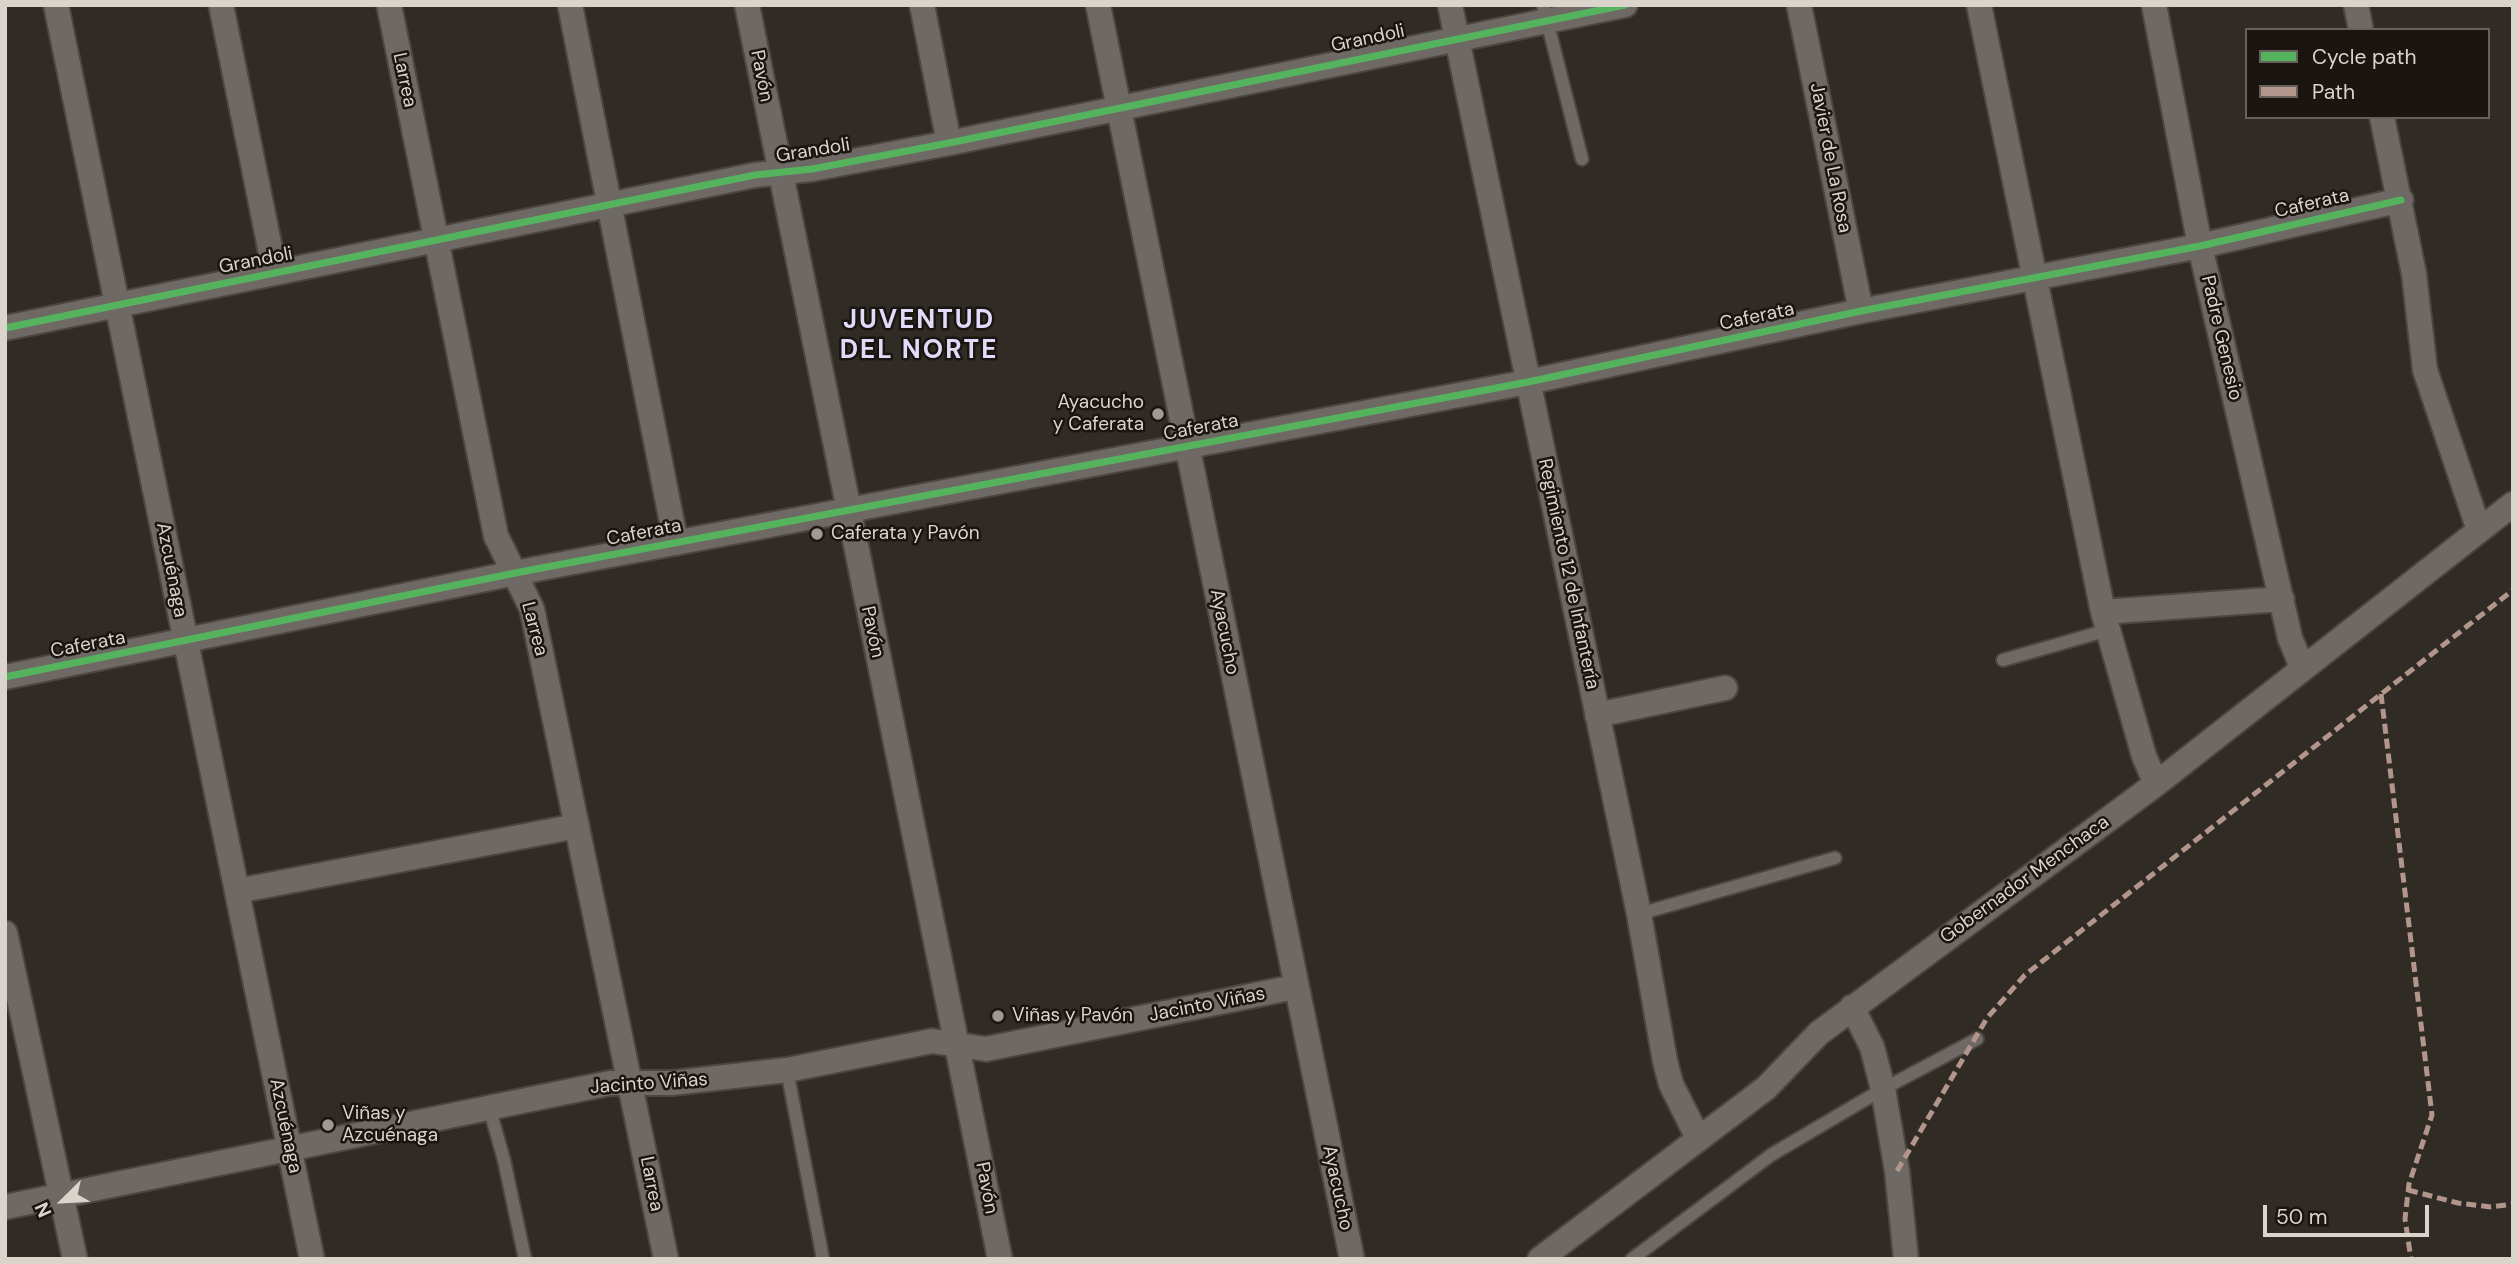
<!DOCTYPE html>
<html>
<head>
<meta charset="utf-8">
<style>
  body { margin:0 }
  #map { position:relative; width:2518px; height:1264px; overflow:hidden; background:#312b25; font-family:"DM Sans",sans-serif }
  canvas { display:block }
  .frame { position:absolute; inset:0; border:7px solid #dbd4cd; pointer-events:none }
  .legend { position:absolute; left:2245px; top:28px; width:245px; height:91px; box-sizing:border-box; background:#1a1510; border:2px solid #67615c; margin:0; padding:9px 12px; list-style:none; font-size:21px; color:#dbd4cd }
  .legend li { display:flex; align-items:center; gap:14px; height:35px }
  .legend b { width:35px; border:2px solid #67615c }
  .north { position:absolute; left:28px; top:1166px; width:70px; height:70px; -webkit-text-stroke:5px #1a1510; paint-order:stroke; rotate:246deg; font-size:19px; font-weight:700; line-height:28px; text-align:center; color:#dbd4cd }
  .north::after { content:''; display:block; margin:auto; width:24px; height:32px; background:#dbd4cd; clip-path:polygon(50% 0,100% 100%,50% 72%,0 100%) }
  .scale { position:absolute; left:2263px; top:1205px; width:166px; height:32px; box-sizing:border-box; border:4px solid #dbd4cd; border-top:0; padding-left:9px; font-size:21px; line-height:24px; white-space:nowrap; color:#dbd4cd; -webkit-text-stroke:5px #1a1510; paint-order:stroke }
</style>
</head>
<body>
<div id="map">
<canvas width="2518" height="1264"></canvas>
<div class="frame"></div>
<ul class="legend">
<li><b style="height:9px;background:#56b35d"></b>Cycle path</li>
<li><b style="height:9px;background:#b2968c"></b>Path</li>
</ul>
<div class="north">N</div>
<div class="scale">50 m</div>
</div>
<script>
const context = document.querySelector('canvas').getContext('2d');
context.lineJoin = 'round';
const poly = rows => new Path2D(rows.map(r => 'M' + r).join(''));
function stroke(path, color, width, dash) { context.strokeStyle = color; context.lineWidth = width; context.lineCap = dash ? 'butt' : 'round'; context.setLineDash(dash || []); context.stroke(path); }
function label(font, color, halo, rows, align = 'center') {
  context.font = font + ' "DM Sans",sans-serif'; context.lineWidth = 5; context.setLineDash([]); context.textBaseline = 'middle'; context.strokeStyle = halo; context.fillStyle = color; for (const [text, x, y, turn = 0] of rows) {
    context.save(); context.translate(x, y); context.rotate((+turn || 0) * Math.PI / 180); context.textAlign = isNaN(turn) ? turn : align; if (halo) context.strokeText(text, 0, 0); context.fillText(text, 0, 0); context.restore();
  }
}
const lane = poly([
  [1543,5,1582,159],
  [2003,660,2108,630],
  [1639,914,1835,858],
  [787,1070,823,1259],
  [489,1107,504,1160,525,1259],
  [1632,1259,1771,1155,1883,1089,1977,1039]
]);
const street = poly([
  [56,5,312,1259],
  [221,5,275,273],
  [389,5,496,536,532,609,666,1259],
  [570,5,676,543],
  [747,5,1000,1259],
  [922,5,949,143],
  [1098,5,1352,1259],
  [1450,5,1639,914,1665,1061,1671,1084,1698,1138],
  [1799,5,1861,311],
  [1979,5,2103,612,2144,756,2156,784],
  [2154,5,2200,246,2290,638,2302,667],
  [2356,5,2361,30],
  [2382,117,2414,274,2425,370,2479,530],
  [5,328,755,175,812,169,949,143,1625,5],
  [2103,612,2282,599],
  [5,677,515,573,1528,382,1861,311,2200,246,2401,200],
  [1597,715,1725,688],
  [237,891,577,826],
  [5,933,75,1259],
  [1852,1007,1872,1047,1883,1089,1897,1171,1906,1259],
  [5,1207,610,1083,672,1083,787,1070,932,1041,986,1049,1295,987],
  [1540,1259,1766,1088,1819,1033,2156,784,2513,504]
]);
stroke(lane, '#4b4641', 16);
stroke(street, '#4b4641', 28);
stroke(lane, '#6e6964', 12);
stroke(street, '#6e6964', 24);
stroke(poly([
  [2381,694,2432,1115,2409,1184,2405,1219,2411,1259],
  [1897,1171,1987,1018,2025,975,2513,590],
  [2408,1190,2458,1203,2491,1207,2513,1204]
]), '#b2968c', 5, [10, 5]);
stroke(poly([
  [5,328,755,175,812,169,949,143,1625,5],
  [5,677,515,573,1528,382,1861,311,2200,246,2401,200]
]), '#56b35d', 7);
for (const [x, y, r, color] of [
  [1158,414,7,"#a09992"],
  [817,534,7,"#a09992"],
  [998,1016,7,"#a09992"],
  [328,1125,7,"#a09992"]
]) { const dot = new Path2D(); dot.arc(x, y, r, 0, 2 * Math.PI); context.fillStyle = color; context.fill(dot); stroke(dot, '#1a1510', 2.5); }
label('19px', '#dbd4cd', '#1a1510', [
  ["Grandoli",1368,39,-12],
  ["Pavón",761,76,79],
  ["Larrea",404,80,78],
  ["Grandoli",813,151,-9],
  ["Javier de La Rosa",1830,158,79],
  ["Caferata",2312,204,-13],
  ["Grandoli",256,261,-11],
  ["Caferata",1757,317,-12],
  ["Padre Genesio",2221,338,77],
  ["Caferata",1201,428,-11],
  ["Caferata",644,533,-11],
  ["Azcuénaga",171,570,79],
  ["Regimiento 12 de Infantería",1568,574,78],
  ["Larrea",534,629,75],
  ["Pavón",872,632,78],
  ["Ayacucho",1224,632,79],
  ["Caferata",88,645,-11],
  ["Gobernador Menchaca",2025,880,-36],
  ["Jacinto Viñas",1207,1005,-11],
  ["Jacinto Viñas",649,1084,-4],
  ["Azcuénaga",285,1126,78],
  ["Larrea",651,1184,79],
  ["Pavón",986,1188,79],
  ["Ayacucho",1337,1188,78]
]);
label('19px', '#dbd4cd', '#1a1510', [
  ["Ayacucho",1144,403,"right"],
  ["y Caferata",1144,425,"right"],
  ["Caferata y Pavón",831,534],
  ["Viñas y Pavón",1012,1016],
  ["Viñas y",342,1114],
  ["Azcuénaga",342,1136]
], 'left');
context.letterSpacing = '2px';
label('bold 26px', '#dfdbf9', '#1a1510', [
  ["JUVENTUD",919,321],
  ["DEL NORTE",919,351]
]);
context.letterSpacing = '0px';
</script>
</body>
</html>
